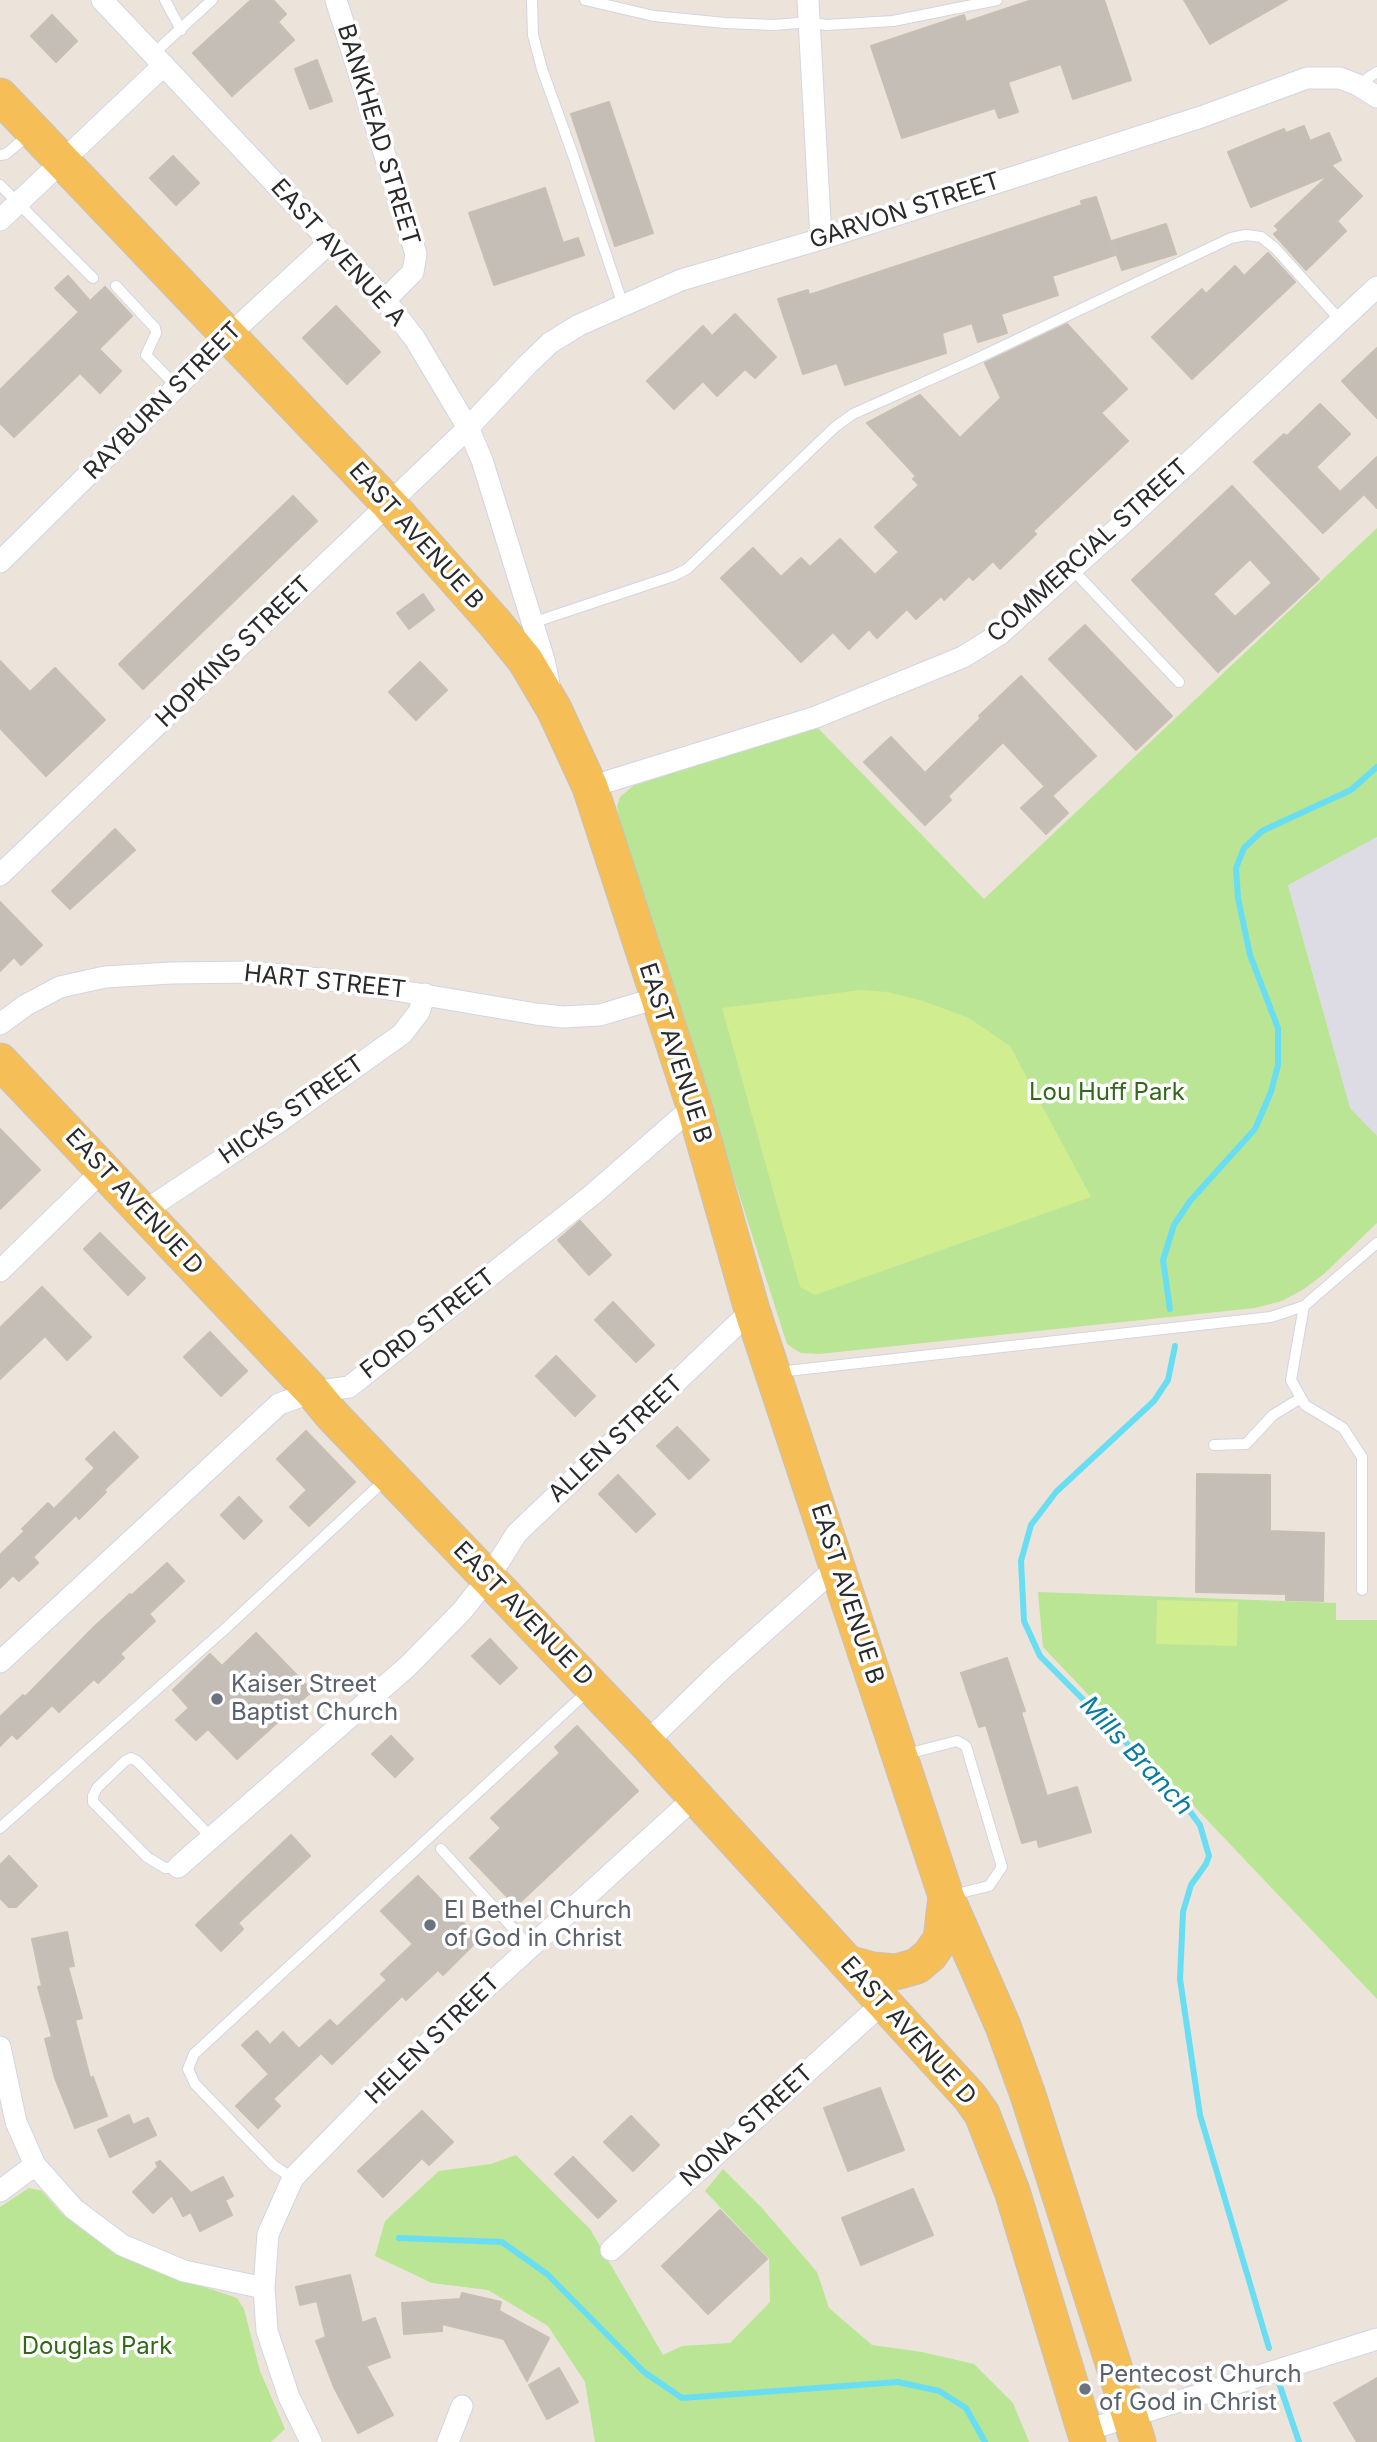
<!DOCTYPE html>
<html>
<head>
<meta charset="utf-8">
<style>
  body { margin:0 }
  canvas { display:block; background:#ece3db }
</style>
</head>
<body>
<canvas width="1377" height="2442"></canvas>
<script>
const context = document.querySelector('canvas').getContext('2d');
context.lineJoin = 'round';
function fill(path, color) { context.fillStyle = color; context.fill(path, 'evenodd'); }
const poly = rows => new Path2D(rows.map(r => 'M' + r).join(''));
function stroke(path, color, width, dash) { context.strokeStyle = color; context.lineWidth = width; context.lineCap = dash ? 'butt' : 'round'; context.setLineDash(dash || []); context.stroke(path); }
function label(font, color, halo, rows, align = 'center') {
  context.font = font + ' Inter,sans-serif'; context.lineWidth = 7; context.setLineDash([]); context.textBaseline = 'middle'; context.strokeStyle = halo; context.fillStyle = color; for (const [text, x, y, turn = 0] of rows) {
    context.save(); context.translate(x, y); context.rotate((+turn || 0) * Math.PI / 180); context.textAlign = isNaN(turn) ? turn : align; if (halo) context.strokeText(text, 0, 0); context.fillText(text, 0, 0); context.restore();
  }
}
fill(poly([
  [1377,837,1377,1136,1350,1108,1288,884]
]), '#dddce4');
fill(poly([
  [1377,528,1377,837,1288,885,1350,1108,1377,1136,1377,1223,1325,1273,1304,1289,1282,1301,1255,1308,819,1354,801,1353,794,1349,787,1344,619,819,617,806,620,797,633,786,817,727,984,899],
  [1038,1592,1336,1603,1336,1620,1377,1620,1377,1999,1043,1647],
  [516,2155,590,2229,663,2355,682,2346,730,2343,770,2302,769,2259,705,2191,723,2169,762,2208,817,2272,829,2308,872,2345,922,2352,974,2364,1013,2403,1029,2442,595,2442,585,2382,548,2326,488,2290,432,2283,375,2256,385,2221,439,2171,491,2164],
  [29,2188,42,2191,62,2214,92,2236,150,2269,237,2298,244,2309,260,2371,285,2429,271,2442,0,2442,0,2207]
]), '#b9e595');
fill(poly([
  [861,990,887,992,923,1001,969,1018,1010,1046,1091,1197,815,1295,800,1287,722,1008],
  [1157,1600,1238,1602,1237,1646,1156,1644]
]), '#d0ed90');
stroke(poly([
  [1170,1309,1163,1260,1174,1225,1190,1201,1255,1129,1271,1092,1278,1065,1278,1028,1250,955,1238,898,1236,868,1244,848,1262,831,1351,790,1377,767],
  [1175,1346,1168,1380,1154,1401,1056,1492,1031,1525,1021,1561,1024,1621,1040,1656,1176,1793,1200,1825,1209,1856,1206,1864,1191,1885,1183,1912,1180,1979,1200,2115,1269,2348],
  [399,2238,502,2242,547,2274,644,2372,682,2398,898,2382,939,2391,966,2408,985,2442],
  [1279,2383,1299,2442]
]), '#69def3', 6);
const building = poly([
  [251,0,273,0,286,14,278,22,294,40,232,96,193,53,251,0],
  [1032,0,1104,0,1131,80,1073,99,1061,64,1008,82,1018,112,999,118,995,108,902,138,871,46,964,15,966,22,1032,0],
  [1184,0,1287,0,1210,44,1184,0],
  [52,15,77,41,56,62,31,36,52,15],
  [317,60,332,101,310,109,295,69,317,60],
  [609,102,653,233,615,246,571,114,609,102],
  [1304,126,1310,141,1329,133,1341,160,1331,165,1362,196,1337,221,1346,231,1306,270,1274,234,1279,230,1275,226,1329,175,1251,207,1228,152,1284,129,1286,133,1304,126],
  [173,156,199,183,176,205,150,178,173,156],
  [545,188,563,243,578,238,584,255,494,285,469,213,545,188],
  [1096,197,1115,255,1052,276,1058,295,1001,314,1007,333,978,342,972,323,942,333,946,353,845,385,837,363,803,374,778,299,808,290,809,295,1082,205,1081,201,1096,197],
  [1166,224,1176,254,1122,270,1112,241,1166,224],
  [1268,253,1295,282,1192,379,1152,337,1202,289,1206,294,1235,266,1244,276,1268,253],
  [68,276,90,301,105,287,132,316,99,349,121,371,100,393,80,373,14,437,0,423,0,390,79,312,55,288,68,276],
  [336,306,380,352,347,384,303,338,336,306],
  [735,314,776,357,755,378,745,369,717,396,703,381,674,409,647,381,703,326,712,336,735,314],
  [1067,324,1127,389,1101,413,1128,441,1033,531,1036,534,1000,569,993,561,973,580,969,576,944,600,941,596,916,619,907,609,877,638,869,629,849,649,833,632,801,662,721,578,753,548,781,577,801,558,810,567,840,539,875,575,899,552,875,527,919,485,913,479,916,476,867,423,920,395,960,438,1001,398,985,363,1067,324],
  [1377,348,1377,418,1342,381,1377,348],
  [1320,404,1350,434,1316,467,1340,492,1377,457,1377,508,1364,494,1323,533,1254,462,1284,434,1287,436,1320,404],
  [1232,486,1319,579,1218,672,1132,580,1232,486],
  [1250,559,1272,583,1235,617,1213,594,1250,559],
  [293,496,317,521,143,689,119,664,293,496],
  [423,594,434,610,409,629,397,613,423,594],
  [1085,625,1172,716,1136,750,1049,659,1085,625],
  [0,661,30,692,55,668,105,720,46,776,0,728,0,661],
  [420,662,447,690,416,720,389,692,420,662],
  [1021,676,1096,756,1053,795,1003,742,948,796,951,800,925,825,864,762,891,737,925,773,981,718,979,716,1021,676],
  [1044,787,1068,813,1046,834,1021,808,1044,787],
  [115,829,135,850,70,909,52,891,115,829],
  [0,902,42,945,21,965,14,957,0,971,0,902],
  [0,1129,40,1170,0,1209,0,1129],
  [580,1221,611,1255,589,1275,558,1240,580,1221],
  [100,1233,145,1278,128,1295,84,1249,100,1233],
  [42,1287,91,1337,67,1360,45,1336,0,1379,0,1328,42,1287],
  [613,1302,654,1345,636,1362,595,1320,613,1302],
  [210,1332,247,1371,221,1396,184,1357,210,1332],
  [556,1356,595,1396,575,1416,536,1376,556,1356],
  [677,1427,709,1460,689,1479,657,1446,677,1427],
  [306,1431,355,1482,309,1526,290,1507,307,1490,277,1459,306,1431],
  [114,1432,138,1457,104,1490,106,1492,79,1519,76,1515,33,1557,38,1563,19,1581,13,1575,0,1588,0,1555,25,1531,22,1529,48,1503,54,1509,95,1468,86,1459,114,1432],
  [1197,1474,1270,1475,1270,1531,1324,1533,1323,1601,1286,1600,1286,1594,1196,1592,1197,1474],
  [618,1475,655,1514,636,1532,599,1494,618,1475],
  [239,1497,262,1521,244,1539,221,1515,239,1497],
  [167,1563,184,1581,149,1614,155,1621,120,1654,124,1658,98,1683,94,1679,59,1712,52,1705,17,1739,12,1734,0,1746,0,1717,23,1695,25,1697,94,1627,130,1594,131,1596,167,1563],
  [256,1633,312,1691,237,1759,208,1729,196,1740,176,1720,189,1708,173,1690,210,1654,222,1666,256,1633],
  [490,1639,517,1668,500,1684,472,1656,490,1639],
  [1007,1658,1025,1711,1021,1712,1047,1796,1077,1787,1091,1832,1039,1847,1037,1839,1022,1843,986,1725,979,1727,961,1673,1007,1658],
  [577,1726,638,1791,516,1906,470,1858,501,1828,491,1818,560,1753,555,1747,577,1726],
  [391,1736,413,1759,395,1777,372,1754,391,1736],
  [291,1835,310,1856,238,1923,243,1929,221,1951,196,1925,291,1835],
  [9,1856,37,1886,16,1907,9,1907,0,1898,0,1865,9,1856],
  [418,1876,479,1939,443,1975,438,1970,406,2000,402,1996,332,2064,321,2053,273,2099,280,2106,258,2128,236,2106,269,2074,242,2045,257,2031,270,2045,283,2032,299,2049,330,2020,337,2027,387,1980,381,1974,413,1944,381,1911,418,1876],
  [67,1932,74,1966,68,1967,82,2018,75,2020,90,2078,93,2077,107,2116,75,2128,55,2078,45,2039,52,2037,38,1987,42,1986,32,1939,67,1932],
  [880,2088,904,2150,848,2171,824,2108,880,2088],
  [422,2111,453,2142,429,2165,422,2158,383,2197,358,2171,422,2111],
  [129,2115,133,2125,148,2118,156,2135,110,2157,98,2130,129,2115],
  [631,2116,659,2145,633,2171,604,2142,631,2116],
  [573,2157,616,2201,598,2218,555,2174,573,2157],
  [160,2161,191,2193,223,2177,233,2196,225,2200,232,2215,200,2231,191,2212,183,2216,172,2195,153,2213,133,2192,158,2167,156,2163,160,2161],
  [913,2189,933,2235,861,2265,842,2218,913,2189],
  [720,2210,767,2259,708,2314,662,2266,720,2210],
  [350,2275,362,2323,375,2318,390,2357,366,2366,393,2415,358,2433,334,2387,316,2341,326,2337,317,2301,300,2305,296,2287,350,2275],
  [462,2293,501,2302,499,2311,549,2338,527,2381,504,2339,442,2324,442,2331,404,2334,402,2303,460,2299,462,2293],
  [559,2368,578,2402,547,2419,529,2385,559,2368],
  [1377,2378,1377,2442,1357,2442,1334,2403,1377,2378]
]);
fill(building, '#c4beb6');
stroke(building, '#c8bfb4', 2);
const lane = poly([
  [165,0,181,30],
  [532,0,533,35,542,69,573,155,623,305],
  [585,0,654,16,725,23,774,25,809,22,826,25,893,21,997,0],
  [153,54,212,0],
  [1358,85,1377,72],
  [0,155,6,154,31,133],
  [0,185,93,278],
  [116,286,155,328,156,333,146,355,177,387],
  [1072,569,1179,682],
  [529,624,673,576,687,569,835,427,853,414,974,360,1231,238,1246,235,1261,237,1275,248,1341,321],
  [1304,1306,1291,1380,1305,1405,1343,1428,1362,1457,1362,1590],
  [778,1372,1271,1317,1304,1306,1377,1243],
  [1214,1445,1246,1444,1273,1415,1301,1398],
  [903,1755,957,1741,966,1746,1002,1867,989,1886,952,1895],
  [0,1828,225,1629,387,1478],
  [441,1849,530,1947],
  [178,1867,165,1868,147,1857,93,1802,93,1796,97,1788,125,1761,131,1758,137,1761,212,1838],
  [293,2178,274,2166,195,2084,188,2069,194,2054,588,1691]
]);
const street = poly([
  [102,0,385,300,415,339,468,428,482,460,544,660,549,684],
  [336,0,416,254,413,272,385,300],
  [808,0,821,239],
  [0,220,164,65],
  [0,562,228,336,329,243],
  [590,787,816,717,963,657,1000,634,1129,518,1377,287],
  [0,875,468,428,527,365,550,343,579,325,681,280,821,239,1201,117,1307,78,1340,78,1358,85,1377,97],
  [0,1024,26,1005,60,987,105,977,171,973,252,972,348,982,536,1014,563,1017,600,1015,657,998],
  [143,1212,280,1121,402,1034,419,1012,425,994],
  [0,1271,103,1170],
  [0,1662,279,1404,313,1392,349,1387,592,1195,694,1106],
  [646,1743,720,1671,838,1566],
  [178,1867,408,1666,462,1611,489,1577,517,1533,752,1310],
  [0,2047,16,2122,35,2165,74,2209,122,2245,184,2271,264,2288],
  [0,2191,35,2165],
  [611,2250,884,2002],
  [1084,2431,1377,2339],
  [311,2442,289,2397,267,2331,264,2288,268,2234,293,2178,371,2098,479,1994,694,1798],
  [448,2442,462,2406]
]);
const primary = poly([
  [0,96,389,504,494,622,525,660,554,709,590,787,694,1106,752,1310,946,1896,1003,2026,1028,2095,1138,2442],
  [0,1061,313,1392,332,1415,646,1743,970,2097,982,2114,1012,2191,1088,2442],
  [847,1963,873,1970,896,1972,917,1966,930,1955,941,1939,946,1897]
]);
stroke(lane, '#d0d6e3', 12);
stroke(street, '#d0d6e3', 23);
stroke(primary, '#c3c3c3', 37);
stroke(lane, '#fff', 10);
stroke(street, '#fff', 21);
stroke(primary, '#f6be56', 35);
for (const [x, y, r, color] of [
  [217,1699,7,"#6b7280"],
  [430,1925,7,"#6b7280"],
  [1085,2389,7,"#6b7280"]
]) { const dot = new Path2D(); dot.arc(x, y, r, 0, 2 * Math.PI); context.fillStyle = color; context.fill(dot); stroke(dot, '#fff', 2.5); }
label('24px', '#2a2a2a', '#fff', [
  ["BANKHEAD STREET",378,135,73],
  ["GARVON STREET",905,211,-18],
  ["EAST AVENUE A",338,253,48],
  ["RAYBURN STREET",163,401,-45],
  ["EAST AVENUE B",416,536,48],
  ["COMMERCIAL STREET",1088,551,-42],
  ["HOPKINS STREET",234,652,-44],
  ["HART STREET",325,982,6],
  ["EAST AVENUE B",675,1053,72],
  ["HICKS STREET",292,1110,-35],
  ["EAST AVENUE D",134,1202,47],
  ["FORD STREET",428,1324,-38],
  ["ALLEN STREET",616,1439,-43],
  ["EAST AVENUE B",847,1594,72],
  ["EAST AVENUE D",523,1614,46],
  ["EAST AVENUE D",908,2031,48],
  ["HELEN STREET",433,2039,-44],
  ["NONA STREET",747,2126,-42]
]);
label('24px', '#316917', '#fff', [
  ["Lou Huff Park",1107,1093],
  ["Douglas Park",97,2347]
]);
label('24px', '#5b616d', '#fff', [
  ["Kaiser Street",231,1685],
  ["Baptist Church",231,1713],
  ["El Bethel Church",444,1911],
  ["of God in Christ",444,1939],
  ["Pentecost Church",1099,2375],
  ["of God in Christ",1099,2403]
], 'left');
label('italic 26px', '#087c9f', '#fff', [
  ["Mills Branch",1136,1756,47]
]);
</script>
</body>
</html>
